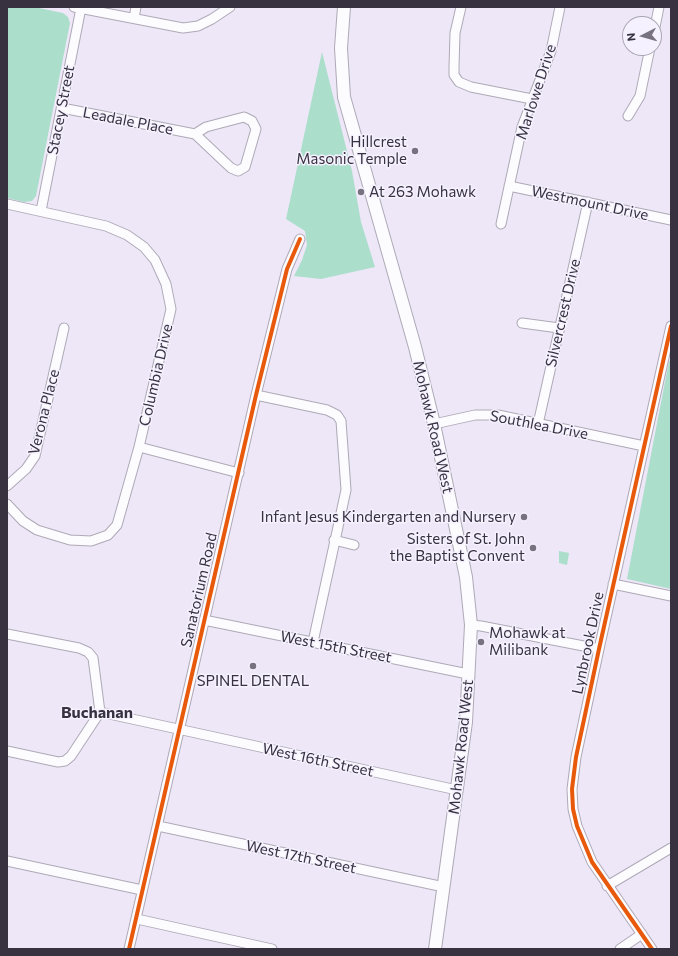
<!DOCTYPE html>
<html>
<head>
<meta charset="utf-8">
<style>
  body { margin:0 }
  #map { position:relative; width:678px; height:956px; overflow:hidden; background:#ede7f7; font-family:Commissioner,sans-serif }
  canvas { display:block }
  .frame { position:absolute; inset:0; border:8px solid #383240; pointer-events:none }
  .north { position:absolute; left:622px; top:16px; width:40px; height:40px; box-sizing:border-box; background:#f6f1ff; border:1px solid #aaa5b3; border-radius:50%; rotate:264deg; font-size:11px; font-weight:700; line-height:16px; text-align:center; color:#383240 }
  .north::after { content:''; display:block; margin:auto; width:14px; height:18px; background:#777180; clip-path:polygon(50% 0,100% 100%,50% 72%,0 100%) }
</style>
</head>
<body>
<div id="map">
<canvas width="678" height="956"></canvas>
<div class="frame"></div>
<div class="north">N</div>
</div>
<script>
const context = document.querySelector('canvas').getContext('2d');
context.lineJoin = 'round';
function fill(path, color) { context.fillStyle = color; context.fill(path, 'evenodd'); }
const poly = rows => new Path2D(rows.map(r => 'M' + r).join(''));
function stroke(path, color, width, dash) { context.strokeStyle = color; context.lineWidth = width; context.lineCap = dash ? 'butt' : 'round'; context.setLineDash(dash || []); context.stroke(path); }
function label(font, color, halo, rows, align = 'center') {
  context.font = font + ' Commissioner,sans-serif'; context.lineWidth = 3; context.setLineDash([]); context.textBaseline = 'middle'; context.strokeStyle = halo; context.fillStyle = color; for (const [text, x, y, turn = 0] of rows) {
    context.save(); context.translate(x, y); context.rotate((+turn || 0) * Math.PI / 180); context.textAlign = isNaN(turn) ? turn : align; if (halo) context.strokeText(text, 0, 0); context.fillText(text, 0, 0); context.restore();
  }
}
fill(poly([
  [7,7,34,7,63,13,68,17,70,23,36,196,32,201,24,202,7,198],
  [322,52,352,171,361,222,375,267,321,279,294,276,302,260,307,245,305,231,286,219],
  [669,361,671,361,671,589,627,579],
  [559,551,569,553,567,565,559,563]
]), '#acdecc');
const minor = poly([
  [74,7,183,28,198,26,212,19,230,7],
  [461,7,455,33,454,67,454,75,459,82,471,87,532,99],
  [134,18,136,7],
  [654,32,659,7],
  [62,108,195,134,231,168,238,171,245,167,256,129,252,121,244,117,206,127,195,134],
  [628,116,640,96,650,48],
  [509,186,671,220],
  [7,204,106,226,127,235,144,247,155,260,166,284,171,309,139,447,117,525,108,535,91,541,70,540,37,530,23,521,7,504],
  [41,211,81,8],
  [501,224,522,127,551,51,560,7],
  [522,323,559,328],
  [256,395,327,410,337,415,341,421,346,490,313,642],
  [434,424,475,415,498,415,644,446],
  [538,424,588,202],
  [139,447,239,473],
  [7,486,26,469,35,456,64,328],
  [334,540,354,545],
  [613,584,671,596],
  [204,620,468,674],
  [471,625,481,626,599,649],
  [7,634,79,648,88,652,93,658,100,712,71,756,65,761,58,762,7,751],
  [100,712,457,790],
  [158,826,444,887],
  [7,861,142,890],
  [607,886,671,848],
  [137,919,272,949],
  [129,949,256,395,287,269,300,239],
  [620,949,642,934],
  [652,949,592,862,577,826,573,809,572,789,576,757,599,649,671,326]
]);
const major = poly([
  [344,7,341,48,344,97,415,347,434,424,466,577,471,625,466,722,435,949]
]);
stroke(minor, '#afa9b7', 11);
stroke(major, '#afa9b7', 14);
stroke(minor, '#fcfbfe', 9);
stroke(major, '#fcfbfe', 12);
stroke(poly([
  [129,949,256,395,287,269,300,239],
  [652,949,592,862,577,826,573,809,572,789,576,757,599,649,671,326]
]), '#e8590c', 4);
for (const [x, y, r, color] of [
  [415,151,4,"#777180"],
  [361,192,4,"#777180"],
  [524,517,4,"#777180"],
  [533,548,4,"#777180"],
  [481,642,4,"#777180"],
  [253,666,4,"#777180"]
]) { const dot = new Path2D(); dot.arc(x, y, r, 0, 2 * Math.PI); context.fillStyle = color; context.fill(dot); stroke(dot, '#f6f1ff', 1.5); }
label('15px', '#383240', '#f6f1ff', [
  ["Marlowe Drive",536,92,-72],
  ["Stacey Street",61,110,-79],
  ["Leadale Place",128,121,11],
  ["Westmount Drive",590,203,12],
  ["Silvercrest Drive",563,313,-77],
  ["Columbia Drive",156,375,-77],
  ["Verona Place",44,412,-76],
  ["Southlea Drive",539,425,11],
  ["Mohawk Road West",433,427,77],
  ["Sanatorium Road",199,590,-77],
  ["Lynbrook Drive",588,643,-78],
  ["West 15th Street",336,647,11],
  ["Mohawk Road West",461,747,-84],
  ["West 16th Street",318,760,12],
  ["West 17th Street",301,857,12]
]);
label('15px', '#383240', '#f6f1ff', [
  ["Hillcrest",407,142],
  ["Masonic Temple",407,159],
  ["At 263 Mohawk",369,192,"left"],
  ["Infant Jesus Kindergarten and Nursery",516,517],
  ["Sisters of St. John",525,539],
  ["the Baptist Convent",525,556],
  ["Mohawk at",489,633,"left"],
  ["Milibank",489,650,"left"],
  ["SPINEL DENTAL",253,681,"center"]
], 'right');
label('bold 16px', '#383240', '#f6f1ff', [
  ["Buchanan",97,713]
]);
</script>
</body>
</html>
